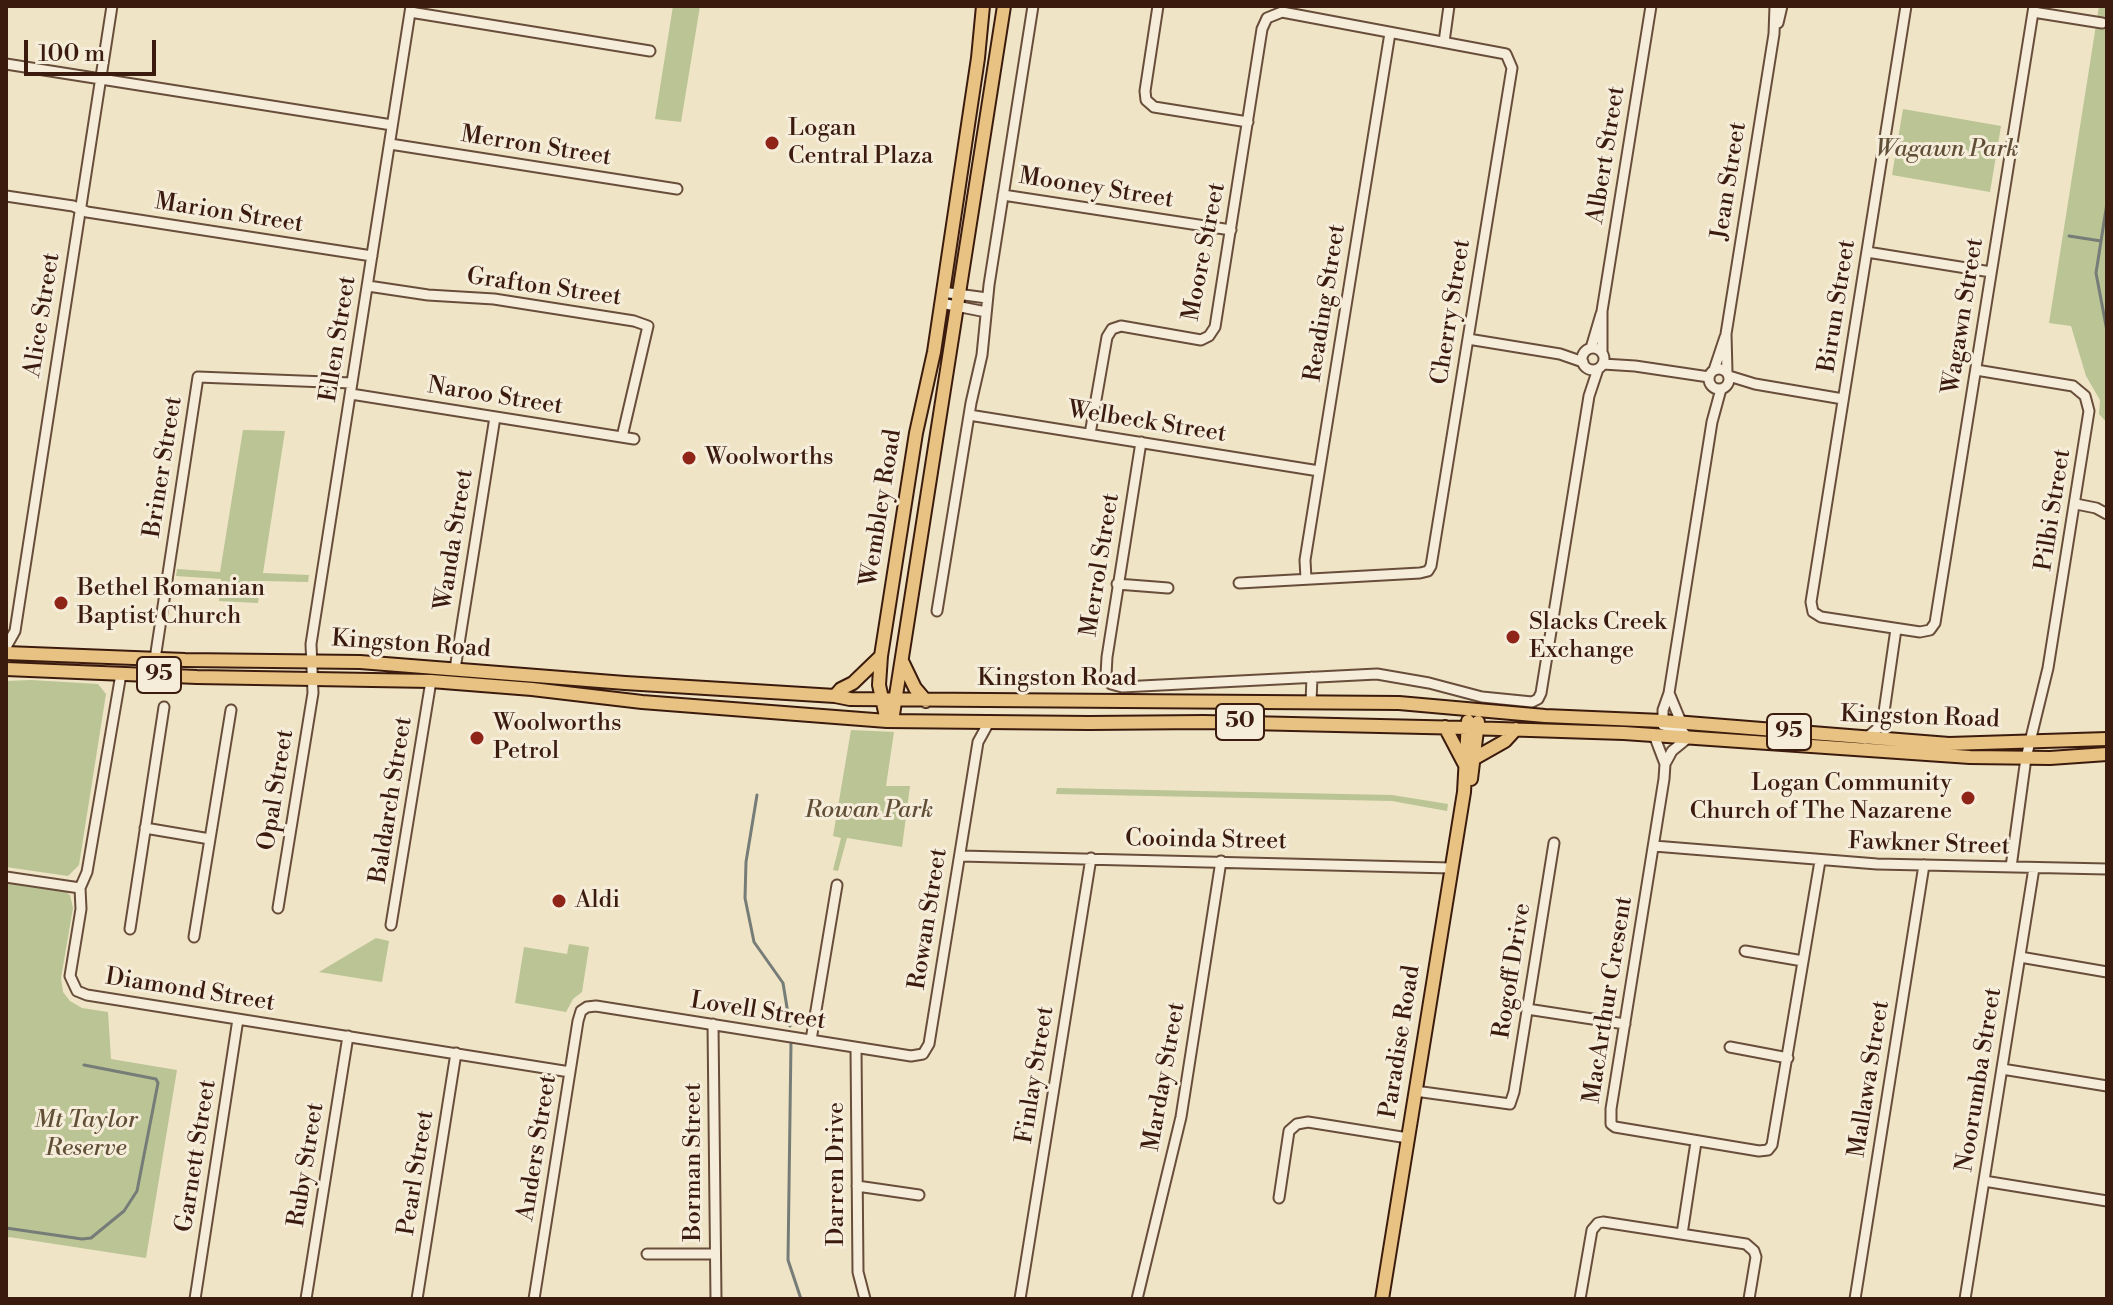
<!DOCTYPE html>
<html>
<head>
<meta charset="utf-8">
<style>
  body { margin:0 }
  #map { position:relative; width:2113px; height:1305px; overflow:hidden; background:#efe4c5; font-family:"Libre Bodoni",serif }
  canvas { display:block }
  .frame { position:absolute; inset:0; border:8px solid #3b1b0d; pointer-events:none }
  .scale { position:absolute; left:24px; top:40px; width:132px; height:36px; box-sizing:border-box; border:4px solid #3b1b0d; border-top:0; padding-left:10px; font-size:24px; line-height:28px; white-space:nowrap; color:#3b1b0d; -webkit-text-stroke:6px #f5edd9; paint-order:stroke }
</style>
</head>
<body>
<div id="map">
<canvas width="2113" height="1305"></canvas>
<div class="frame"></div>
<div class="scale">100 m</div>
</div>
<script>
const context = document.querySelector('canvas').getContext('2d');
context.lineJoin = 'round';
function fill(path, color) { context.fillStyle = color; context.fill(path, 'evenodd'); }
const poly = rows => new Path2D(rows.map(r => 'M' + r).join(''));
function stroke(path, color, width, dash) { context.strokeStyle = color; context.lineWidth = width; context.lineCap = dash ? 'butt' : 'round'; context.setLineDash(dash || []); context.stroke(path); }
function label(font, color, halo, rows, align = 'center') {
  context.font = font + ' "Libre Bodoni",serif'; context.lineWidth = 6; context.setLineDash([]); context.textBaseline = 'middle'; context.strokeStyle = halo; context.fillStyle = color; for (const [text, x, y, turn = 0] of rows) {
    context.save(); context.translate(x, y); context.rotate((+turn || 0) * Math.PI / 180); context.textAlign = isNaN(turn) ? turn : align; if (halo) context.strokeText(text, 0, 0); context.fillText(text, 0, 0); context.restore();
  }
}
fill(poly([
  [673,6,700,6,681,122,655,119],
  [2099,6,2107,6,2107,423,2099,414,2100,400,2086,376,2071,326,2049,323],
  [1903,109,2001,126,1990,192,1892,175],
  [243,430,285,431,263,573,309,575,308,582,261,581,258,603,219,601,221,579,176,576,177,569,220,572],
  [31,680,98,684,106,694,79,865,68,876,6,867,6,681],
  [851,730,894,732,886,786,910,786,902,847,847,838,838,871,833,870,841,838,833,836],
  [1057,788,1392,795,1448,804,1447,811,1392,801,1056,794],
  [6,881,64,890,70,895,73,908,61,978,63,992,70,1001,82,1008,108,1012,111,1059,177,1070,146,1258,9,1237,6,1240],
  [376,938,389,941,382,982,319,972],
  [569,944,589,947,582,992,573,999,566,1012,515,1003,524,947,567,954]
]), '#bac494');
stroke(poly([
  [2107,203,2096,273,2107,331],
  [2069,236,2101,241],
  [757,795,746,862,745,898,754,942,783,983,790,1026],
  [791,1042,788,1260,801,1299],
  [6,1228,82,1239,91,1238,124,1211,137,1191,158,1083,156,1079,84,1065]
]), '#767c77', 3);
const minor = poly([
  [1158,6,1145,91,1146,100,1154,107,1248,122],
  [1906,6,1811,602,1813,612,1821,617,1920,632,1930,630,1935,623,2034,6],
  [410,12,650,51],
  [2033,12,2102,23],
  [1778,23,1782,6],
  [1444,42,1449,6],
  [6,64,392,125],
  [390,144,677,189],
  [1003,195,1231,230],
  [6,196,73,206,87,212,372,256],
  [1867,252,1991,272],
  [368,286,428,295,494,299,634,321,648,326,622,437],
  [942,292,987,298],
  [941,303,986,312],
  [1468,339,1560,354,1583,362],
  '1582 359a11 11 0 1 1 22 0a11 11 0 1 1-22 0Z',
  [1591,348,1601,314],
  [1602,352,1602,311,1651,6],
  [1603,364,1635,366,1709,377],
  '1709 379a10 10 0 1 1 20 0a10 10 0 1 1-20 0Z',
  [1714,370,1725,337],
  [1976,370,2073,386,2085,396,2089,411,2048,668,2026,758,2011,867],
  [1727,372,1726,334,1774,34,1775,6],
  [1729,376,1755,384,1843,399],
  [351,394,634,439],
  [969,415,1319,471],
  [1090,434,1107,337,1112,329,1121,326,1201,340,1209,336,1215,327,1262,29,1267,18,1282,12,1506,54,1512,68,1431,566,1428,571,1420,573,1239,583],
  [1141,442,1107,657,1106,675,1111,684,1122,687,1377,674,1429,683,1482,697,1532,702,1538,699,1541,693,1589,396,1598,369],
  [2076,504,2096,508,2107,514],
  [1306,579,1305,560,1390,33],
  [1117,584,1168,588],
  [937,611,971,403,982,355,989,285,1033,6],
  [6,647,15,631,112,6],
  [155,659,198,377,352,383],
  [455,669,495,417],
  [121,674,87,872,80,888,81,909,70,976,77,991,87,995,570,1072],
  [1669,693,1681,722],
  [1311,702,1312,677],
  [1654,735,1665,764,1664,779,1611,1109,1611,1124,1615,1127,1759,1151,1768,1150,1772,1145,1820,861],
  [1865,739,1877,729,1884,712,1896,629],
  [1665,764,1672,751,1688,738,1682,731,1663,725,1663,710,1669,693,1712,422,1721,389],
  [145,828,210,839],
  [1654,846,1877,864,2107,869],
  [960,856,1451,868],
  [6,877,80,888],
  [278,908,313,693,311,644,411,6],
  [391,925,431,681],
  [130,929,164,707],
  [194,937,231,710],
  [1745,951,1803,961],
  [2020,957,2107,972],
  [1527,1009,1625,1024],
  [713,1024,716,1299],
  [811,1040,837,885],
  [1730,1047,1788,1058],
  [856,1048,858,1272,865,1299],
  [2002,1069,2107,1086],
  [1415,1091,1510,1104,1514,1092,1554,843],
  [1984,1181,2107,1201],
  [857,1186,919,1195],
  [1279,1198,1289,1131,1297,1124,1308,1122,1408,1138],
  [1682,1234,1696,1142],
  [647,1254,715,1254],
  [195,1299,238,1019],
  [306,1299,348,1036],
  [417,1299,456,1053],
  [534,1299,578,1021,581,1011,587,1007,596,1006,911,1056,923,1054,929,1044,978,742,989,722],
  [1020,1299,1091,858],
  [1137,1299,1181,1117,1221,861],
  [1580,1299,1592,1230,1598,1223,1603,1222,1746,1244,1754,1251,1756,1257,1749,1299],
  [1855,1299,1924,865],
  [1965,1299,2034,868]
]);
const major = poly([
  [6,653,185,660,360,662,625,683,835,696,850,699,1399,703,1545,716,1662,721,1949,744,2107,739],
  [902,661,915,688,926,701],
  [6,669,197,677,431,681,532,689,642,702,887,721,1089,723,1204,722,1468,728,1624,733,1970,757,2050,758,2107,754],
  [835,696,841,689,853,683,881,656],
  [887,721,879,685,881,656,916,433,934,352,978,58,983,6],
  [892,721,1004,6],
  [1445,727,1465,765],
  [1475,758,1505,741,1516,729],
  [1471,779,1478,722],
  [1382,1299,1464,792,1468,721]
]);
stroke(minor, '#684d3b', 13);
stroke(major, '#3b1b0d', 16);
stroke(minor, '#f5edd9', 9);
stroke(major, '#e8c282', 12);
for (const [x, y, r, color] of [
  [772,143,8,"#8f2418"],
  [689,458,8,"#8f2418"],
  [61,603,8,"#8f2418"],
  [1513,637,8,"#8f2418"],
  [477,738,8,"#8f2418"],
  [1968,798,8,"#8f2418"],
  [559,901,8,"#8f2418"]
]) { const dot = new Path2D(); dot.arc(x, y, r, 0, 2 * Math.PI); context.fillStyle = color; context.fill(dot); stroke(dot, '#f5edd9', 3); }
for (const [x, y, w] of [
  [159,675,44],
  [1240,722,48],
  [1789,732,44]
]) { const box = new Path2D(); box.roundRect(x - w / 2, y - 18, w, 36, 6); context.fillStyle = '#f5edd9'; context.fill(box); stroke(box, '#3b1b0d', 2); }
label('bold 22px', '#3b1b0d', null, [
  ["95",159,675],
  ["50",1240,722],
  ["95",1789,732]
]);
label('24px', '#3b1b0d', '#f5edd9', [
  ["Logan",788,129],
  ["Central Plaza",788,157],
  ["Woolworths",705,458],
  ["Bethel Romanian",77,589],
  ["Baptist Church",77,617],
  ["Slacks Creek",1529,623],
  ["Exchange",1529,651],
  ["Woolworths",493,724],
  ["Petrol",493,752],
  ["Logan Community",1952,784,"right"],
  ["Church of The Nazarene",1952,812,"right"],
  ["Aldi",575,901]
], 'left');
label('24px', '#3b1b0d', '#f5edd9', [
  ["Merron Street",536,147,9],
  ["Albert Street",1607,155,-81],
  ["Jean Street",1730,181,-81],
  ["Mooney Street",1096,189,9],
  ["Marion Street",229,214,9],
  ["Moore Street",1205,252,-79],
  ["Grafton Street",544,288,8],
  ["Reading Street",1326,303,-81],
  ["Birun Street",1838,306,-81],
  ["Cherry Street",1452,312,-81],
  ["Alice Street",43,315,-81],
  ["Wagawn Street",1964,316,-81],
  ["Ellen Street",339,339,-81],
  ["Naroo Street",495,397,9],
  ["Welbeck Street",1147,423,9],
  ["Briner Street",164,467,-81],
  ["Wembley Road",882,508,-81],
  ["Pilbi Street",2054,510,-81],
  ["Wanda Street",455,540,-81],
  ["Merrol Street",1101,565,-81],
  ["Kingston Road",411,645,4],
  ["Kingston Road",1057,679],
  ["Kingston Road",1920,718,2],
  ["Opal Street",277,790,-81],
  ["Baldarch Street",392,800,-81],
  ["Cooinda Street",1206,841,1],
  ["Fawkner Street",1929,845,2],
  ["Rowan Street",929,919,-81],
  ["Rogoff Drive",1513,971,-81],
  ["Diamond Street",190,991,9],
  ["MacArthur Cresent",1609,1000,-81],
  ["Lovell Street",758,1012,9],
  ["Paradise Road",1401,1042,-81],
  ["Finlay Street",1036,1075,-81],
  ["Marday Street",1165,1077,-80],
  ["Mallawa Street",1870,1079,-81],
  ["Noorumba Street",1980,1080,-81],
  ["Anders Street",538,1148,-81],
  ["Garnett Street",197,1156,-81],
  ["Borman Street",694,1162,-90],
  ["Ruby Street",307,1165,-81],
  ["Pearl Street",417,1173,-81],
  ["Darren Drive",837,1174,-90]
]);
label('italic 24px', '#614e36', '#f5edd9', [
  ["Wagawn Park",1947,150],
  ["Rowan Park",869,811],
  ["Mt Taylor",86,1121],
  ["Reserve",86,1149]
]);
</script>
</body>
</html>
